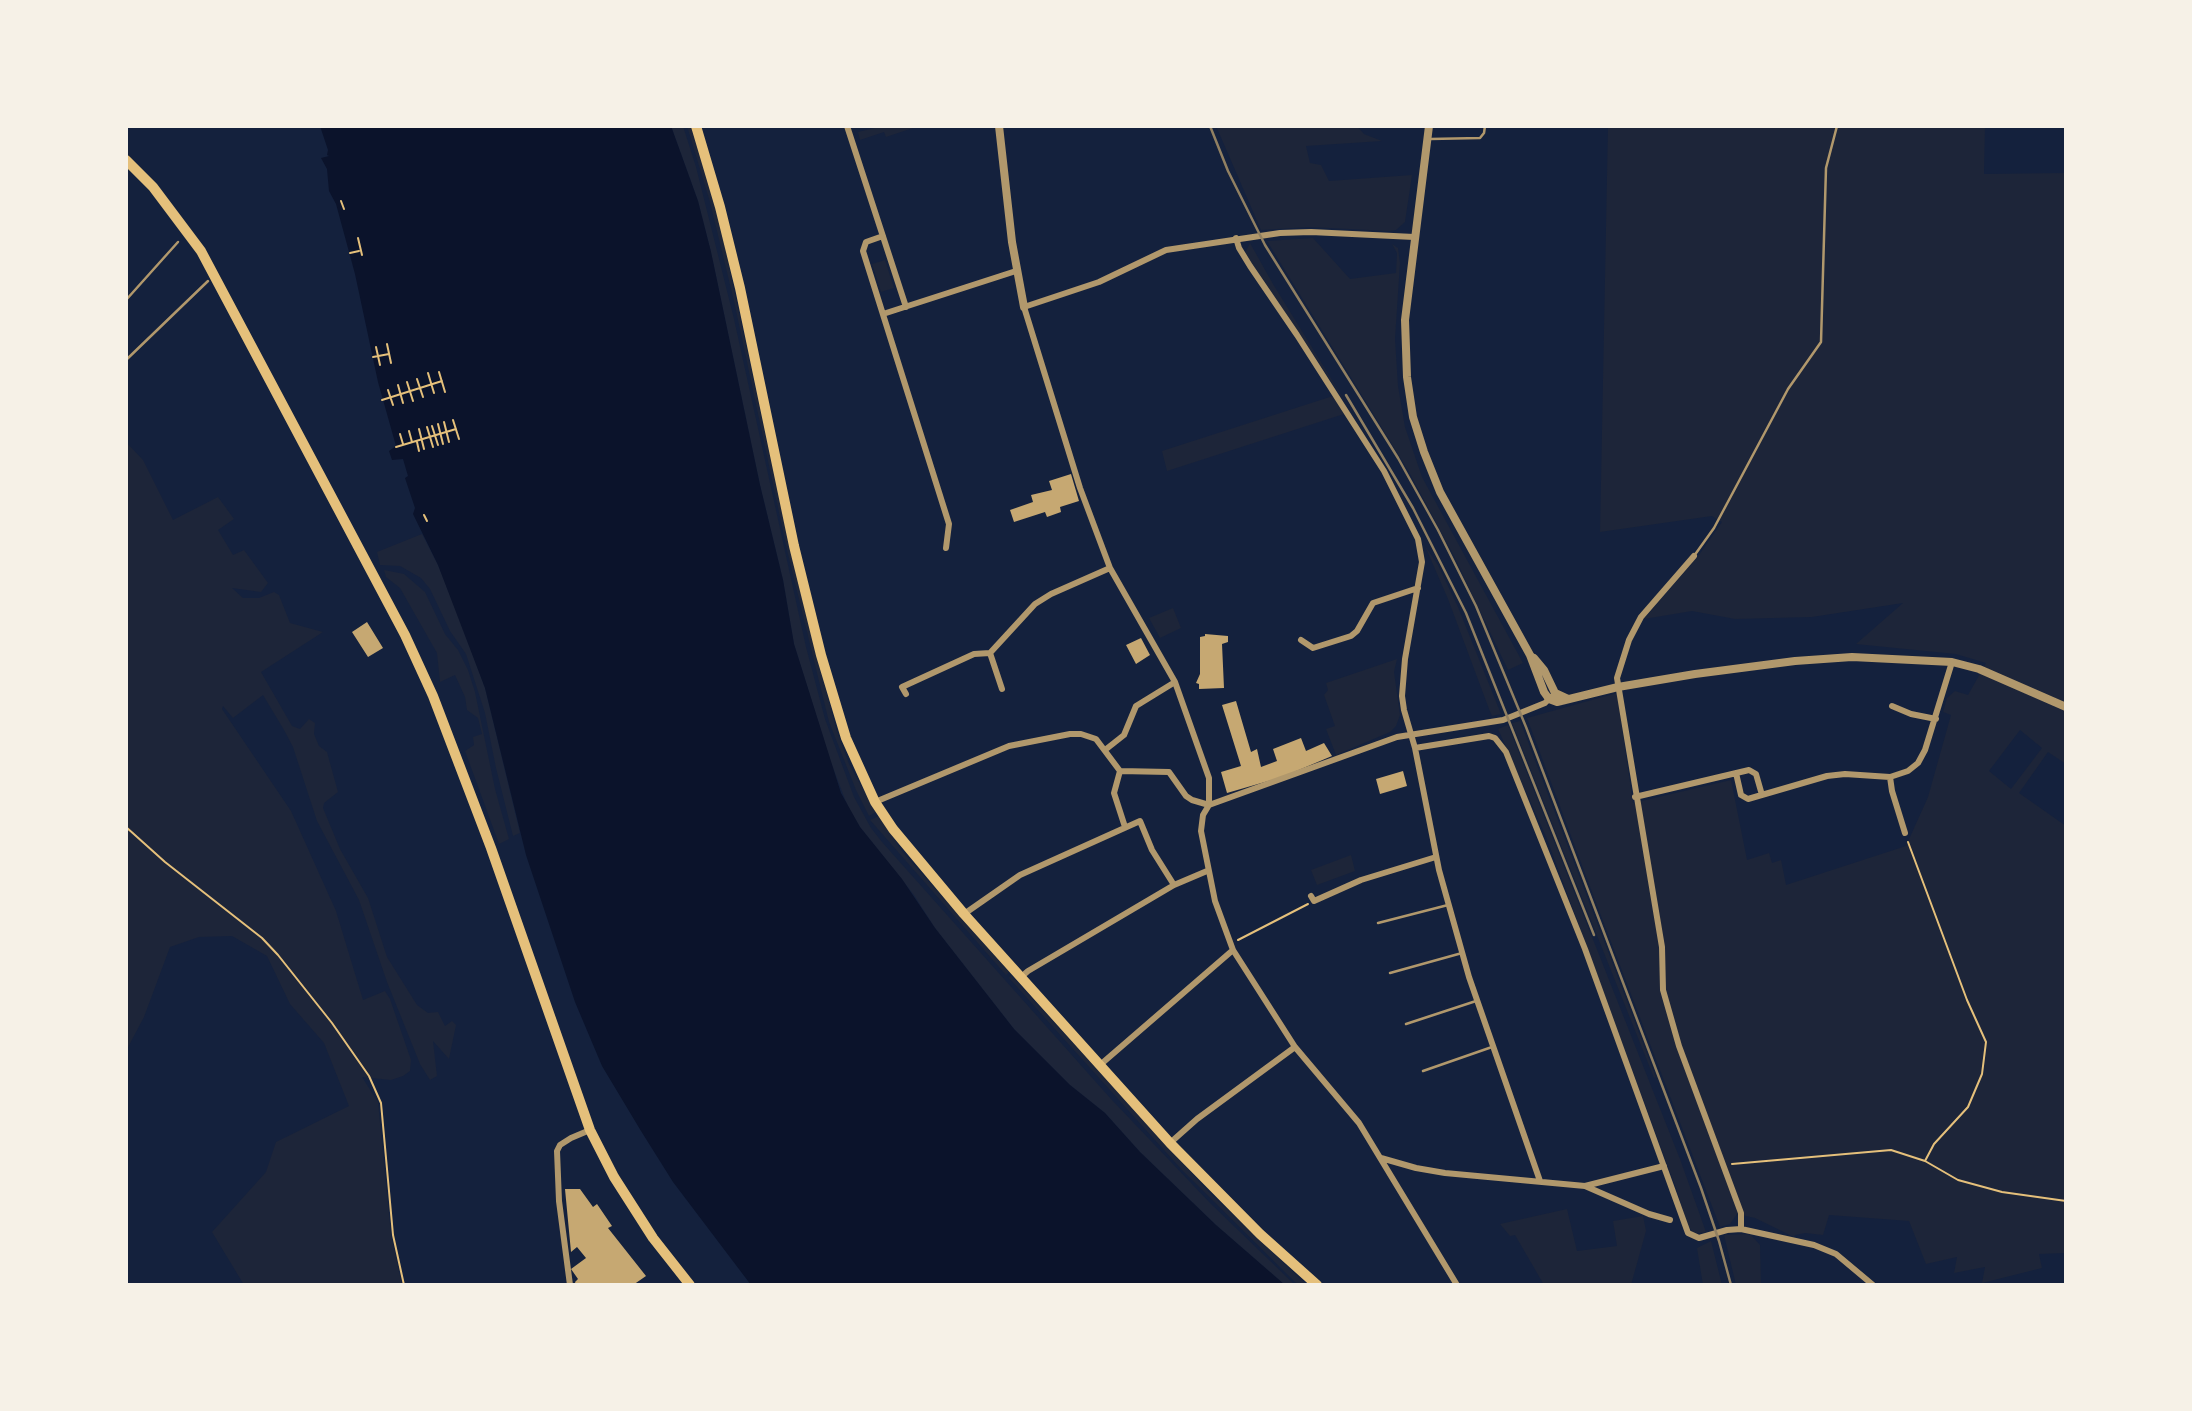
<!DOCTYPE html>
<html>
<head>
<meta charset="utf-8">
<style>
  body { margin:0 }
  #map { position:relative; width:2192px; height:1411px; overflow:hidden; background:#14213d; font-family:Roboto,sans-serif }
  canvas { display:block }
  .frame { position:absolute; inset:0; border:128px solid #f6f1e7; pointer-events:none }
</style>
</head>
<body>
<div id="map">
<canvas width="2192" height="1411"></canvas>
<div class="frame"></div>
</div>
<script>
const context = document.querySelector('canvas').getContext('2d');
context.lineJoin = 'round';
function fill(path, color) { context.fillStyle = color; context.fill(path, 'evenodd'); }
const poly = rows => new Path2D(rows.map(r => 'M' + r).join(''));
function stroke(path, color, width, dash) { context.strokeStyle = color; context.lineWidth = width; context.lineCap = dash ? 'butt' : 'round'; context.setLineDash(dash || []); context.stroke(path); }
fill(poly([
  [671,126,683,126,696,167,734,319,806,647,825,719,854,797,871,828,882,842,1111,1099,1210,1203,1295,1285,1285,1285,1216,1225,1140,1152,1105,1113,1070,1085,1014,1029,935,928,914,895,860,827,848,807,830,760,794,644,783,580,760,485,711,252,698,201],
  [687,126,692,126,715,201,790,549,819,665,837,731,849,764,876,812,869,816,856,790,829,722,787,550,734,301,710,202],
  [883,126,919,126,886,137,884,132,860,140,858,132],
  [1216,126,1357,126,1364,134,1382,141,1306,146,1310,163,1321,165,1329,181,1412,175,1405,222,1396,230,1389,231,1309,227,1261,230],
  [1608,126,1985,126,1984,174,2066,173,2066,764,2048,752,2019,793,2066,826,2066,1253,2039,1254,2042,1268,1982,1283,1985,1267,1954,1273,1957,1257,1926,1264,1909,1221,1829,1215,1823,1235,1805,1233,1795,1235,1794,1237,1755,1218,1737,1214,1730,1224,1720,1227,1595,900,1527,718,1617,693,1633,803,1731,780,1747,860,1769,853,1772,863,1781,860,1786,885,1906,846,1928,797,1951,715,1943,712,1947,698,1955,691,1968,695,1986,663,1956,654,1856,644,1903,603,1812,617,1735,619,1692,611,1644,619,1699,555,1722,522,1712,516,1600,532],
  [2020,730,2042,748,2011,789,1989,771],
  [1313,238,1350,279,1396,273,1397,253,1392,244,1398,248,1400,263,1395,339,1398,386,1405,427,1422,477,1523,663,1508,670,1455,558,1409,472,1267,241],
  [1250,243,1273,284,1351,411,1245,253],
  [885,260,894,288,881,292,872,264],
  [1333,396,1344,414,1167,471,1162,451],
  [126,442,143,460,173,520,218,497,234,519,218,530,233,555,244,550,268,583,261,592,232,588,243,598,259,598,274,592,279,595,290,623,323,632,261,672,292,726,300,729,309,719,315,723,314,734,319,746,327,752,338,792,324,803,323,808,340,849,368,898,387,957,417,1005,428,1013,438,1012,445,1026,452,1021,456,1025,449,1059,433,1041,437,1076,430,1080,420,1064,387,982,359,900,317,821,293,747,284,730,263,695,233,718,223,706,222,709,291,811,336,911,363,1000,385,991,390,999,411,1060,410,1071,403,1076,391,1080,362,1077,378,1102,391,1235,402,1285,244,1285,212,1232,266,1172,276,1142,349,1106,324,1043,290,1004,267,956,232,936,199,937,170,947,144,1017,126,1051],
  [422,534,438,565,463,627,485,688,520,833,513,836,496,768,485,713,466,654,450,631,430,589,421,578,400,566,380,565,377,552],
  [1425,546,1438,565,1458,607,1501,714,1492,716,1489,709,1448,599],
  [384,570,404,574,425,592,445,634,458,650,468,670,475,692,495,789,509,839,499,844,465,751,474,745,473,737,482,734,478,718,467,710,465,697,455,675,440,682,437,653,400,588,386,577],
  [1173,608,1181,628,1160,638,1149,618],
  [1397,659,1394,672,1400,715,1396,726,1390,732,1336,755,1326,729,1335,726,1324,695,1328,690,1326,683],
  [1520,721,1656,1077,1654,1078,1512,723],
  [1508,725,1680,1159,1706,1232,1694,1234,1688,1226,1677,1191,1547,839,1498,729],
  [879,816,902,851,1009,972,1006,975,870,820],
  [1351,855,1355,871,1317,885,1311,870],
  [1011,975,1208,1191,1307,1285,1299,1285,1295,1282,1182,1170,1009,978],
  [1567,1209,1577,1251,1617,1246,1613,1221,1643,1216,1646,1231,1631,1285,1544,1285,1515,1235,1510,1236,1500,1224],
  [1744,1234,1751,1235,1760,1245,1761,1285,1736,1285,1724,1235],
  [1711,1241,1722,1285,1703,1285,1697,1248]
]), '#1d2539');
fill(poly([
  [320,126,671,126,698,201,711,252,760,485,783,580,794,644,841,793,860,827,902,879,935,928,1014,1029,1070,1085,1105,1113,1140,1152,1216,1225,1285,1285,751,1285,673,1182,641,1131,602,1066,575,1002,526,855,485,688,438,565,413,514,415,508,405,478,408,476,403,459,392,460,389,451,396,446,378,382,355,274,336,204,329,191,327,169,321,158,329,156,327,155,328,150]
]), '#0b132b');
fill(poly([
  [1071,474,1079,501,1060,507,1061,512,1047,517,1045,512,1014,522,1010,510,1033,502,1031,495,1052,490,1049,481],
  [367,622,383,648,368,657,352,632],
  [1205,634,1228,636,1228,642,1222,644,1224,688,1199,689,1199,684,1196,683,1200,674,1200,637,1205,636],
  [1141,638,1150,655,1136,664,1126,645],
  [1236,701,1251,752,1257,749,1261,767,1277,761,1273,749,1301,738,1306,751,1324,743,1332,756,1282,777,1227,793,1221,772,1241,766,1222,705],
  [1403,771,1407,786,1380,794,1376,779],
  [565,1189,580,1189,593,1207,597,1204,612,1226,608,1228,646,1276,633,1285,576,1285,575,1282,578,1279,571,1269,586,1258,577,1247,571,1252]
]), '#c6a872');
stroke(poly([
  [341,201,344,209],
  [358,238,362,255],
  [350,253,359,251],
  [387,344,391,363],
  [376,347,380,365],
  [373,357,389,354],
  [439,372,445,392],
  [428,373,434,393],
  [417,379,423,397],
  [407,382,413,401],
  [398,385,403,403],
  [388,390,393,405],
  [382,400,442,381],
  [453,420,459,439],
  [444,422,449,442],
  [438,424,443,444],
  [432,426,438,445],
  [427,427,433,447],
  [419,429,424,449],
  [409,431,412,442],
  [400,434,403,444],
  [417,442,419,451],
  [396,447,456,429],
  [424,515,427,521],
  [126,827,165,862,262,938,278,955,332,1023,369,1076,381,1103,393,1235,404,1285],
  [1908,842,1967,1000,1986,1042,1982,1074,1968,1107,1934,1144,1925,1161],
  [1238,940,1308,904],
  [1732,1164,1891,1150,1925,1161,1958,1180,2002,1192,2066,1201]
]), '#e5c07b', 2);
stroke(poly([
  [1430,139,1480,138,1484,133,1485,126],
  [126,300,178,242],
  [126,360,208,281],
  [1694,556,1714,528,1788,389,1821,342,1826,168,1837,126],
  [1378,923,1448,905],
  [1390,973,1462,953],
  [1406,1024,1476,1001],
  [1423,1071,1492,1047]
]), '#b1986c', 2.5);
stroke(poly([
  [847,126,906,307],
  [883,236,866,242,863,251,949,524,946,548],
  [1414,237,1311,232,1280,233,1166,250,1099,282,1024,307,1080,488,1110,568,1175,682,1209,778,1209,805,1203,815,1201,831,1215,901,1233,950,1295,1047,1359,1123,1457,1285],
  [1236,238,1239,248,1250,266,1297,335,1384,471,1418,539,1422,562,1405,659,1402,696,1404,710,1415,748,1439,870,1469,977,1540,1181],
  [883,314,1016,271],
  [1694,556,1641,617,1629,640,1617,678,1662,947,1663,990,1679,1046,1741,1213,1741,1229],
  [1301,640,1313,648,1351,636,1357,631,1373,603,1418,588],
  [1002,689,990,653,1035,604,1051,594,1110,568],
  [906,694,902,687,974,654,990,653],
  [1892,706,1911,714,1936,719],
  [1415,748,1489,736,1495,738,1506,752,1585,949,1688,1233,1699,1238,1727,1230,1741,1229,1814,1245,1836,1254,1873,1285],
  [1105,750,1124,735,1136,706,1175,682],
  [1736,773,1741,795,1748,799,1827,776,1845,774,1890,777,1908,771,1918,763,1925,750,1952,662],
  [1890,777,1892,791,1905,833],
  [1635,797,1749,770,1756,774,1762,795],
  [875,802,1009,746,1070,734,1081,734,1096,739,1120,771],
  [1209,805,1397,737,1503,720,1545,703,1551,697],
  [1125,827,1114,793,1120,771,1169,772,1186,796,1192,800,1209,805],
  [1311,896,1314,901,1361,880,1436,857],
  [964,914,1020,875,1140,821,1152,850,1174,885],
  [1020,978,1028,971,1174,885,1207,871],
  [1100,1065,1233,950],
  [1170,1143,1197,1119,1295,1047],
  [1381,1158,1416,1168,1445,1173,1585,1186,1664,1166],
  [1585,1186,1649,1214,1670,1220],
  [570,1285,559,1201,557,1151,560,1145,571,1138,590,1130]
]), '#b1986c', 6);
stroke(poly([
  [999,126,1012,242,1024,307],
  [1429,126,1405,320,1407,377,1413,417,1424,452,1440,492,1530,655,1544,692,1549,699,1557,702,1618,687,1695,674,1795,661,1852,657,1952,662,1979,669,2066,707],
  [1534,658,1544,670,1555,693,1568,699]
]), '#b1986c', 8);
stroke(poly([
  [696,126,720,207,740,288,794,546,821,655,846,738,875,802,893,829,964,914,1170,1143,1260,1234,1317,1285],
  [126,160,153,187,201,251,405,635,433,696,491,848,590,1130,614,1177,653,1238,690,1285]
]), '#e5c07b', 10);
stroke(poly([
  [1210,126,1228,171,1265,245,1398,458,1438,530,1476,606,1526,727,1701,1188,1719,1241,1731,1285],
  [1346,395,1413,508,1466,613,1594,935]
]), '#918062', 2.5);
</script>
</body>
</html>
